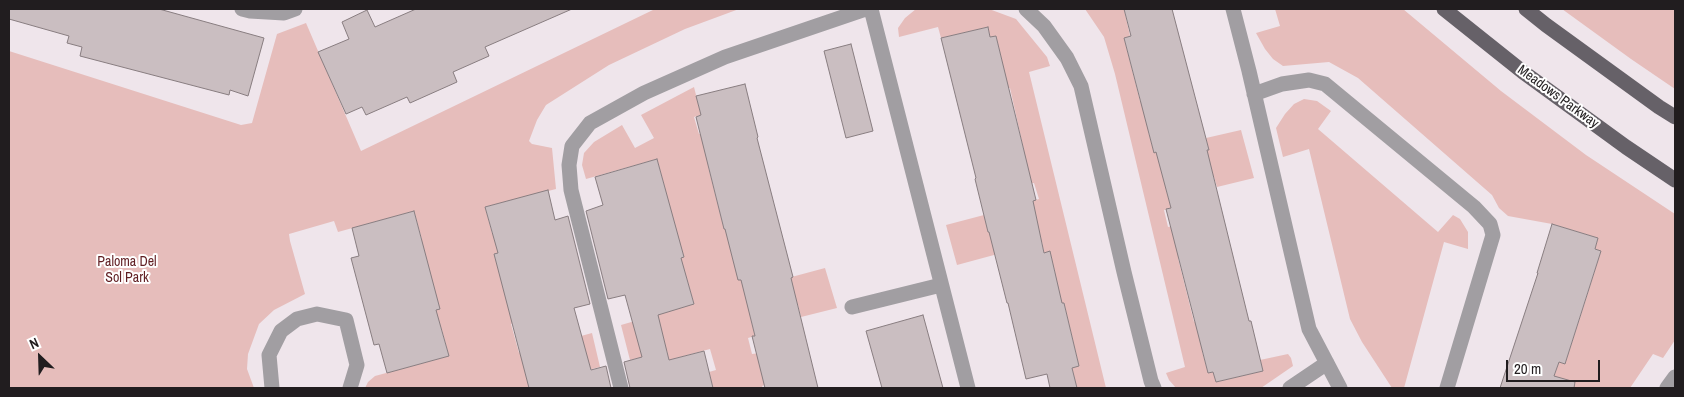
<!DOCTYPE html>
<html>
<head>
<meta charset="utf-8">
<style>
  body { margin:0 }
  #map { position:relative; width:1684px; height:397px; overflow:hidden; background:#efe5eb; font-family:"Archivo Narrow",sans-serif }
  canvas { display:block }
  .frame { position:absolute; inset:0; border:10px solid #211d1f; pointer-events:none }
  .north { position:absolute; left:15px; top:332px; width:50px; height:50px; -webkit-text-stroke:4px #fff; paint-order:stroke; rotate:336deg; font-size:14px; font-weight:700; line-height:20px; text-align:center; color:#211d1f }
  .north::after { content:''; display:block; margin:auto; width:18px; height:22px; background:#211d1f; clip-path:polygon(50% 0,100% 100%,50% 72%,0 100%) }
  .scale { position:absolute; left:1506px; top:360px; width:94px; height:22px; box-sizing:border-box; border:2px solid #211d1f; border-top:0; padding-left:6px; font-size:15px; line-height:18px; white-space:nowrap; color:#211d1f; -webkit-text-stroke:4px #fff; paint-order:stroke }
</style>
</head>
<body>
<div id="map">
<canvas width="1684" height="397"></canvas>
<div class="frame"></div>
<div class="north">N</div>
<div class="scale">20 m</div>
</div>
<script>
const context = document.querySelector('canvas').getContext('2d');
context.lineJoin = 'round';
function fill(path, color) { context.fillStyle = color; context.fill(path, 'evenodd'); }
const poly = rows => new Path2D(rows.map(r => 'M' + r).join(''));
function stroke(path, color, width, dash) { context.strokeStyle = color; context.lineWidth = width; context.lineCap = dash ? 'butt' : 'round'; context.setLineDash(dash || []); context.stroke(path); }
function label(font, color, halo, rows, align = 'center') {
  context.font = font + ' "Archivo Narrow",sans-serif'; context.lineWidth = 4; context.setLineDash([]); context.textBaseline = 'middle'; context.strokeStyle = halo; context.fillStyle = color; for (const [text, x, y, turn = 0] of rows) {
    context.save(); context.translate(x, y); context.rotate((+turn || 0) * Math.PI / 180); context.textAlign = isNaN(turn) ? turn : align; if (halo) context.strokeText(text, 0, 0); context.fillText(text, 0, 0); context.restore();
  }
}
fill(poly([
  [655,9,739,9,685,29,609,65,546,105,537,120,529,141,532,144,552,148,556,189,485,207,492,233,504,251,494,254,518,321,511,324,519,353,592,333,600,367,564,376,566,387,365,388,368,382,375,376,449,356,442,330,430,312,440,309,415,242,422,240,414,211,338,232,334,221,289,234,290,241,305,294,274,310,259,324,248,354,247,369,254,388,9,388,9,51,241,125,252,123,277,34,306,23,361,151],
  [916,9,989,9,1016,19,1047,57,1050,66,1029,72,1106,388,1077,388,1072,368,1079,366,1064,303,1054,305,1055,273,1050,252,1044,253,1042,242,957,265,946,225,984,215,988,232,1031,201,1039,199,1034,183,1026,184,1018,153,1024,151,1010,88,1000,90,1001,58,996,36,990,37,988,27,941,38,938,27,899,37,898,28,905,18],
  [1085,9,1124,9,1130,36,1124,38,1140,101,1150,99,1148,131,1154,152,1160,151,1162,162,1209,150,1206,138,1241,130,1254,178,1217,187,1214,177,1166,189,1171,208,1164,210,1168,227,1176,225,1184,257,1178,258,1194,322,1203,319,1211,349,1202,351,1208,373,1213,372,1216,382,1263,371,1260,360,1288,354,1291,358,1293,366,1261,388,1176,388,1169,380,1166,373,1185,367,1115,74,1104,37],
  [1275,9,1403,9,1501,91,1586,155,1675,214,1675,340,1663,358,1653,354,1630,388,1550,388,1559,362,1565,364,1585,302,1601,251,1595,249,1598,238,1552,224,1508,216,1499,208,1492,195,1358,78,1329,62,1283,66,1273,59,1265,49,1256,33,1280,26],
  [1562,9,1675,9,1675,89,1631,59],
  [694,87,701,115,694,117,699,134,707,132,708,166,724,229,734,226,747,289,825,268,837,308,801,317,798,305,750,316,755,336,748,338,752,354,760,353,768,384,762,386,763,388,713,388,709,372,716,370,710,349,669,360,667,351,630,360,621,325,694,304,687,279,675,260,684,257,658,190,665,188,657,159,586,179,582,165,584,153,594,142,622,125,635,148,654,138,641,115],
  [1304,99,1317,101,1331,111,1318,129,1438,232,1453,215,1460,219,1468,232,1468,249,1444,242,1404,388,1392,388,1362,342,1350,319,1309,149,1283,157,1276,128,1285,114,1294,104]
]), '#e6bdbb');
const building = poly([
  [9,9,159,9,264,38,248,96,230,90,229,95,80,56,82,47,67,43,69,36,9,19,9,9],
  [416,9,572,9,485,47,489,56,453,72,457,82,410,103,407,97,366,115,362,107,346,114,318,52,349,39,342,22,367,10,375,27,416,9],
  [1124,9,1172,9,1209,150,1207,150,1249,321,1251,321,1263,371,1216,382,1213,372,1208,373,1166,209,1171,208,1156,152,1154,153,1124,38,1131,36,1124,9],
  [988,27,990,37,996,36,1036,200,1033,201,1044,253,1050,251,1062,303,1064,303,1079,366,1072,368,1077,388,1050,388,1047,374,1026,379,1008,303,1007,303,989,232,988,232,975,179,976,178,941,38,988,27],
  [851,44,873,131,846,138,824,51,851,44],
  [745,84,758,137,757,138,793,277,791,278,818,388,765,388,752,336,755,336,741,280,738,280,725,229,724,229,696,117,701,115,696,96,745,84],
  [657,159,684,257,681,258,694,304,658,315,669,360,704,351,713,388,630,388,624,362,642,357,625,295,608,299,586,211,603,205,595,177,657,159],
  [548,190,555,220,568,216,590,304,574,308,591,370,606,366,611,388,529,388,494,254,498,253,485,207,548,190],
  [414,211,440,309,436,310,449,356,387,373,379,344,374,345,351,258,359,256,352,228,414,211],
  [1552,224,1598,238,1595,249,1601,251,1565,364,1559,362,1554,376,1575,382,1574,388,1500,388,1538,273,1537,273,1552,224],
  [923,315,943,388,882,388,866,331,923,315]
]);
fill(building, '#cabec1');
stroke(building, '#887d80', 1);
stroke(poly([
  [242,9,250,11,284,13,295,9],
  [871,9,968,388],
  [1026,9,1044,26,1067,58,1081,86,1124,272,1151,381,1154,388],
  [1233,9,1249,71,1309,329,1340,388],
  [1254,94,1282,84,1309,80,1325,84,1474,207,1490,224,1493,235,1447,388],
  [852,307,941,285],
  [272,388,269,355,281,331,297,319,317,314,346,320,357,365,350,388],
  [621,388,571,190,569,165,572,146,590,123,644,93,725,57,866,9],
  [1290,388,1327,363],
  [1667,388,1675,377]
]), '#a19ea2', 15);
stroke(poly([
  [1444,9,1523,72,1626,147,1675,180],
  [1526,9,1546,25,1659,107,1675,117]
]), '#666168', 15);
label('14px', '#211d1f', '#fff', [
  ["Meadows Parkway",1558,97,36]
]);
label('14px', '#601e22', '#fff', [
  ["Paloma Del",127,262],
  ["Sol Park",127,278]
]);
</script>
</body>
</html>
